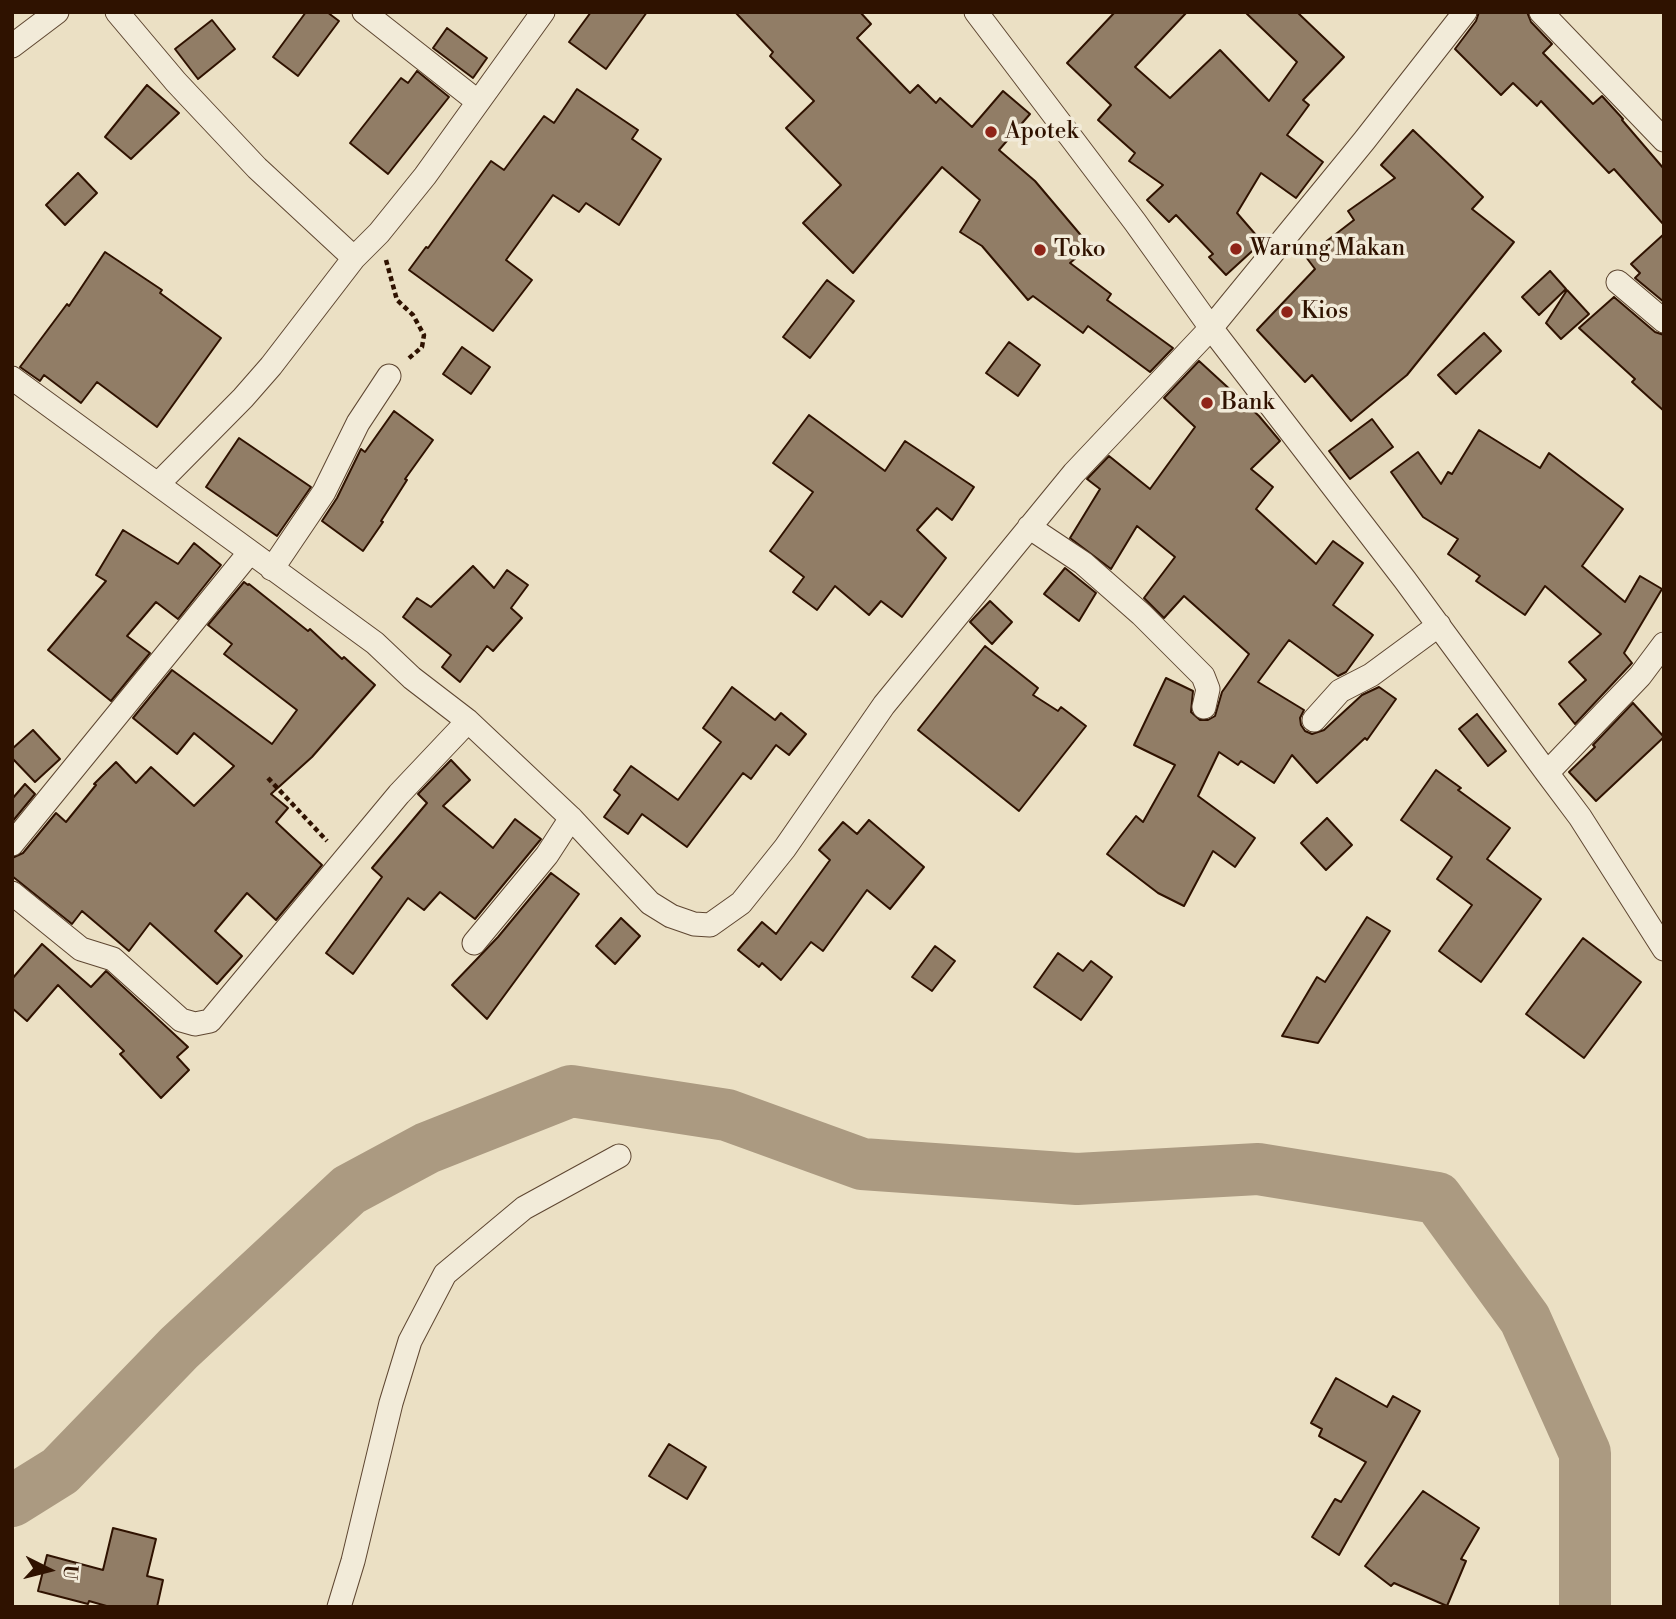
<!DOCTYPE html>
<html>
<head>
<meta charset="utf-8">
<style>
  body { margin:0 }
  #map { position:relative; width:1676px; height:1619px; overflow:hidden; background:#ebe0c4; font-family:"Libre Bodoni",serif }
  canvas { display:block }
  .frame { position:absolute; inset:0; border:14px solid #2f1200; pointer-events:none }
  .north { position:absolute; left:14px; top:1535px; width:70px; height:70px; -webkit-text-stroke:5px #f2ebd9; paint-order:stroke; rotate:96deg; font-size:19px; font-weight:700; line-height:28px; text-align:center; color:#2f1200 }
  .north::after { content:''; display:block; margin:auto; width:24px; height:32px; background:#2f1200; clip-path:polygon(50% 0,100% 100%,50% 72%,0 100%) }
</style>
</head>
<body>
<div id="map">
<canvas width="1676" height="1619"></canvas>
<div class="frame"></div>
<div class="north">U</div>
</div>
<script>
const context = document.querySelector('canvas').getContext('2d');
context.lineJoin = 'round';
const poly = rows => new Path2D(rows.map(r => 'M' + r).join(''));
function stroke(path, color, width, dash) { context.strokeStyle = color; context.lineWidth = width; context.lineCap = dash ? 'butt' : 'round'; context.setLineDash(dash || []); context.stroke(path); }
function fill(path, color) { context.fillStyle = color; context.fill(path, 'evenodd'); }
function label(font, color, halo, rows, align = 'center') {
  context.font = font + ' "Libre Bodoni",serif'; context.lineWidth = 7; context.setLineDash([]); context.textBaseline = 'middle'; context.strokeStyle = halo; context.fillStyle = color; for (const [text, x, y, turn = 0] of rows) {
    context.save(); context.translate(x, y); context.rotate((+turn || 0) * Math.PI / 180); context.textAlign = isNaN(turn) ? turn : align; if (halo) context.strokeText(text, 0, 0); context.fillText(text, 0, 0); context.restore();
  }
}
stroke(poly([
  [12,1501,60,1471,179,1348,349,1190,427,1148,571,1091,727,1115,862,1164,1077,1179,1258,1169,1437,1198,1525,1319,1585,1453,1585,1607]
]), '#ab9a81', 52);
const building = poly([
  [306,12,327,12,339,21,298,76,273,57,306,12],
  [591,12,647,12,606,69,569,42,591,12],
  [735,12,860,12,871,24,857,38,910,93,918,85,936,103,940,98,972,127,1003,91,1030,114,999,150,1035,181,1090,246,1070,263,1111,294,1107,300,1173,348,1150,372,1088,326,1083,333,1033,296,1028,300,982,246,960,232,980,200,942,167,853,273,803,223,841,185,786,128,814,101,770,56,773,52,735,12],
  [1115,12,1187,12,1135,67,1170,98,1220,50,1269,101,1297,62,1245,12,1297,12,1344,57,1303,100,1309,105,1287,135,1323,162,1296,198,1261,173,1237,213,1262,242,1226,275,1209,257,1213,254,1176,215,1169,222,1147,200,1163,185,1129,161,1135,153,1098,120,1111,105,1067,63,1115,12],
  [1479,12,1527,12,1531,22,1552,44,1543,53,1593,104,1602,96,1623,119,1622,120,1664,169,1664,225,1614,169,1609,173,1541,101,1537,106,1513,83,1501,95,1455,49,1476,21,1479,12],
  [212,20,235,49,198,79,175,49,212,20],
  [447,28,487,58,473,78,433,48,447,28],
  [417,71,449,97,388,174,350,143,401,78,408,83,417,71],
  [147,85,179,113,131,159,105,137,147,85],
  [577,89,638,130,632,139,661,159,619,225,586,203,579,212,553,195,506,260,532,280,493,331,409,270,426,247,428,248,491,161,504,170,544,116,554,123,577,89],
  [1413,130,1483,197,1472,209,1514,242,1407,375,1351,421,1312,375,1305,382,1257,330,1315,269,1306,257,1354,220,1348,211,1395,178,1381,165,1413,130],
  [78,173,97,193,65,225,46,205,78,173],
  [1664,234,1664,302,1635,278,1640,273,1631,264,1664,234],
  [105,252,162,290,160,293,221,338,157,427,97,382,81,403,44,375,40,381,20,367,67,304,69,306,105,252],
  [1550,271,1566,289,1539,315,1522,297,1550,271],
  [827,280,854,301,810,358,783,337,827,280],
  [1567,290,1589,314,1561,339,1546,323,1567,290],
  [1614,297,1655,332,1664,335,1664,411,1632,382,1635,379,1579,328,1614,297],
  [1484,333,1501,351,1456,394,1438,375,1484,333],
  [1009,342,1040,365,1018,396,986,373,1009,342],
  [462,347,490,367,471,394,443,374,462,347],
  [1199,361,1259,416,1280,441,1251,469,1273,487,1256,509,1316,564,1333,541,1363,563,1333,605,1373,635,1346,672,1338,676,1289,640,1258,682,1304,710,1300,718,1301,725,1305,731,1312,734,1324,730,1362,695,1379,687,1396,699,1367,740,1365,738,1317,783,1292,755,1274,783,1241,761,1238,765,1219,752,1198,796,1255,838,1235,867,1213,851,1184,906,1158,893,1107,854,1136,816,1143,822,1175,765,1134,745,1166,678,1193,691,1191,712,1200,720,1208,720,1215,716,1222,692,1249,654,1184,596,1164,618,1144,598,1175,557,1137,526,1111,569,1070,538,1100,489,1087,479,1109,456,1150,489,1195,427,1164,398,1199,361],
  [394,411,433,440,405,479,407,480,381,521,383,522,363,551,322,521,337,498,361,449,365,452,394,411],
  [809,415,885,471,905,441,974,487,952,520,937,508,917,530,946,558,902,617,881,601,869,615,835,586,817,610,793,592,804,577,770,551,813,492,773,463,809,415],
  [1372,419,1393,447,1350,479,1329,451,1372,419],
  [1479,430,1540,468,1549,453,1623,509,1582,566,1625,602,1640,576,1662,589,1624,653,1632,663,1575,724,1559,704,1586,680,1569,662,1601,634,1545,586,1525,615,1476,581,1480,576,1448,554,1458,539,1423,517,1391,472,1418,452,1441,484,1448,472,1452,474,1479,430],
  [239,438,311,487,277,536,206,487,239,438],
  [123,530,178,564,194,543,221,565,178,619,156,602,127,636,150,653,111,701,48,650,106,581,96,575,123,530],
  [473,566,494,588,507,570,528,585,511,608,522,618,493,651,487,646,460,682,442,667,451,655,403,617,417,598,431,607,473,566],
  [1065,568,1096,593,1079,621,1044,594,1065,568],
  [244,582,248,585,249,584,308,631,310,629,342,659,344,657,375,685,312,757,271,794,288,808,276,822,322,865,276,920,247,893,215,931,242,956,217,984,150,923,129,951,82,911,72,924,12,876,12,858,23,853,56,813,66,822,96,785,94,784,116,762,136,783,151,767,194,806,234,766,194,733,177,754,133,718,172,670,272,744,297,710,224,654,232,644,208,625,244,582],
  [990,601,1012,622,992,644,970,622,990,601],
  [985,646,1038,688,1033,695,1058,711,1061,707,1086,726,1019,811,918,730,985,646],
  [732,687,775,720,781,713,806,734,789,755,776,745,751,779,743,773,687,847,642,814,628,834,604,817,620,795,614,790,631,766,678,800,721,742,703,728,732,687],
  [1633,703,1664,737,1596,801,1569,772,1595,747,1593,745,1633,703],
  [1477,714,1506,751,1488,766,1459,729,1477,714],
  [33,730,60,759,35,782,12,758,12,749,33,730],
  [451,760,470,780,443,806,493,848,515,819,541,839,475,919,440,892,424,910,408,898,353,974,326,953,382,877,372,868,427,803,418,794,451,760],
  [1436,770,1461,788,1458,790,1510,828,1487,859,1541,899,1481,982,1439,951,1472,905,1437,879,1452,857,1401,820,1436,770],
  [25,784,35,794,12,822,12,799,25,784],
  [1327,818,1352,845,1326,870,1301,843,1327,818],
  [869,820,924,867,890,909,867,890,823,951,811,942,781,980,762,963,759,967,738,950,762,922,776,934,830,860,819,850,843,822,857,834,869,820],
  [551,873,579,894,487,1019,452,985,498,937,551,873],
  [1367,917,1390,931,1318,1043,1282,1036,1317,977,1325,982,1367,917],
  [621,918,640,936,615,964,596,946,621,918],
  [1583,938,1641,982,1584,1058,1526,1014,1583,938],
  [42,944,91,987,106,971,188,1047,177,1057,189,1070,161,1098,120,1054,124,1051,58,985,27,1021,12,1008,12,979,42,944],
  [935,946,955,961,932,991,912,977,935,946],
  [1058,953,1083,971,1091,961,1112,977,1081,1020,1034,987,1058,953],
  [1336,1378,1387,1407,1393,1396,1420,1411,1339,1555,1312,1537,1335,1499,1341,1502,1366,1462,1319,1436,1322,1429,1311,1423,1336,1378],
  [669,1444,706,1467,687,1499,649,1476,669,1444],
  [1423,1491,1479,1528,1461,1559,1466,1561,1447,1606,1394,1583,1391,1586,1365,1566,1423,1491],
  [113,1528,156,1539,147,1576,163,1580,157,1607,110,1607,89,1601,88,1604,38,1591,47,1555,103,1570,113,1528]
]);
fill(building, '#917d66');
stroke(building, '#2f1200', 2);
const street = poly([
  [117,12,176,82,257,168,354,258,271,366,243,398,159,483],
  [364,12,477,101],
  [976,12,1135,222,1211,328,1405,580,1547,773,1580,817,1664,949],
  [1541,12,1664,140],
  [12,46,57,12],
  [354,258,379,233,425,176,543,12],
  [1618,282,1664,321],
  [12,378,375,643,412,678,468,721,571,818,650,903,671,916,694,924,710,925,741,903,785,848,884,705,1074,473,1211,328,1364,141,1465,12],
  [1029,527,1083,563,1141,614,1203,676,1208,689,1204,707],
  [272,569,324,492,358,423,389,376],
  [1314,720,1340,691,1371,675,1439,625],
  [1547,773,1640,676,1664,644],
  [12,844,250,552],
  [12,893,81,949,113,959,181,1020,195,1024,210,1021,399,794,468,721],
  [474,943,547,855,571,818],
  [339,1607,353,1561,391,1403,410,1341,445,1274,524,1208,619,1156]
]);
stroke(street, '#5e4631', 25);
stroke(poly([
  [386,260,397,300,413,315,424,335,422,347,408,359],
  [268,778,327,841]
]), '#2f1200', 4.5, [5, 3.5]);
stroke(street, '#f2ebd9', 23);
for (const [x, y, r, color] of [
  [991,132,7,"#8f2418"],
  [1236,249,7,"#8f2418"],
  [1040,250,7,"#8f2418"],
  [1287,312,7,"#8f2418"],
  [1207,403,7,"#8f2418"]
]) { const dot = new Path2D(); dot.arc(x, y, r, 0, 2 * Math.PI); context.fillStyle = color; context.fill(dot); stroke(dot, '#f2ebd9', 2.5); }
label('23px', '#2f1200', '#f2ebd9', [
  ["Apotek",1005,132],
  ["Warung Makan",1250,249],
  ["Toko",1054,250],
  ["Kios",1301,312],
  ["Bank",1221,403]
], 'left');
</script>
</body>
</html>
